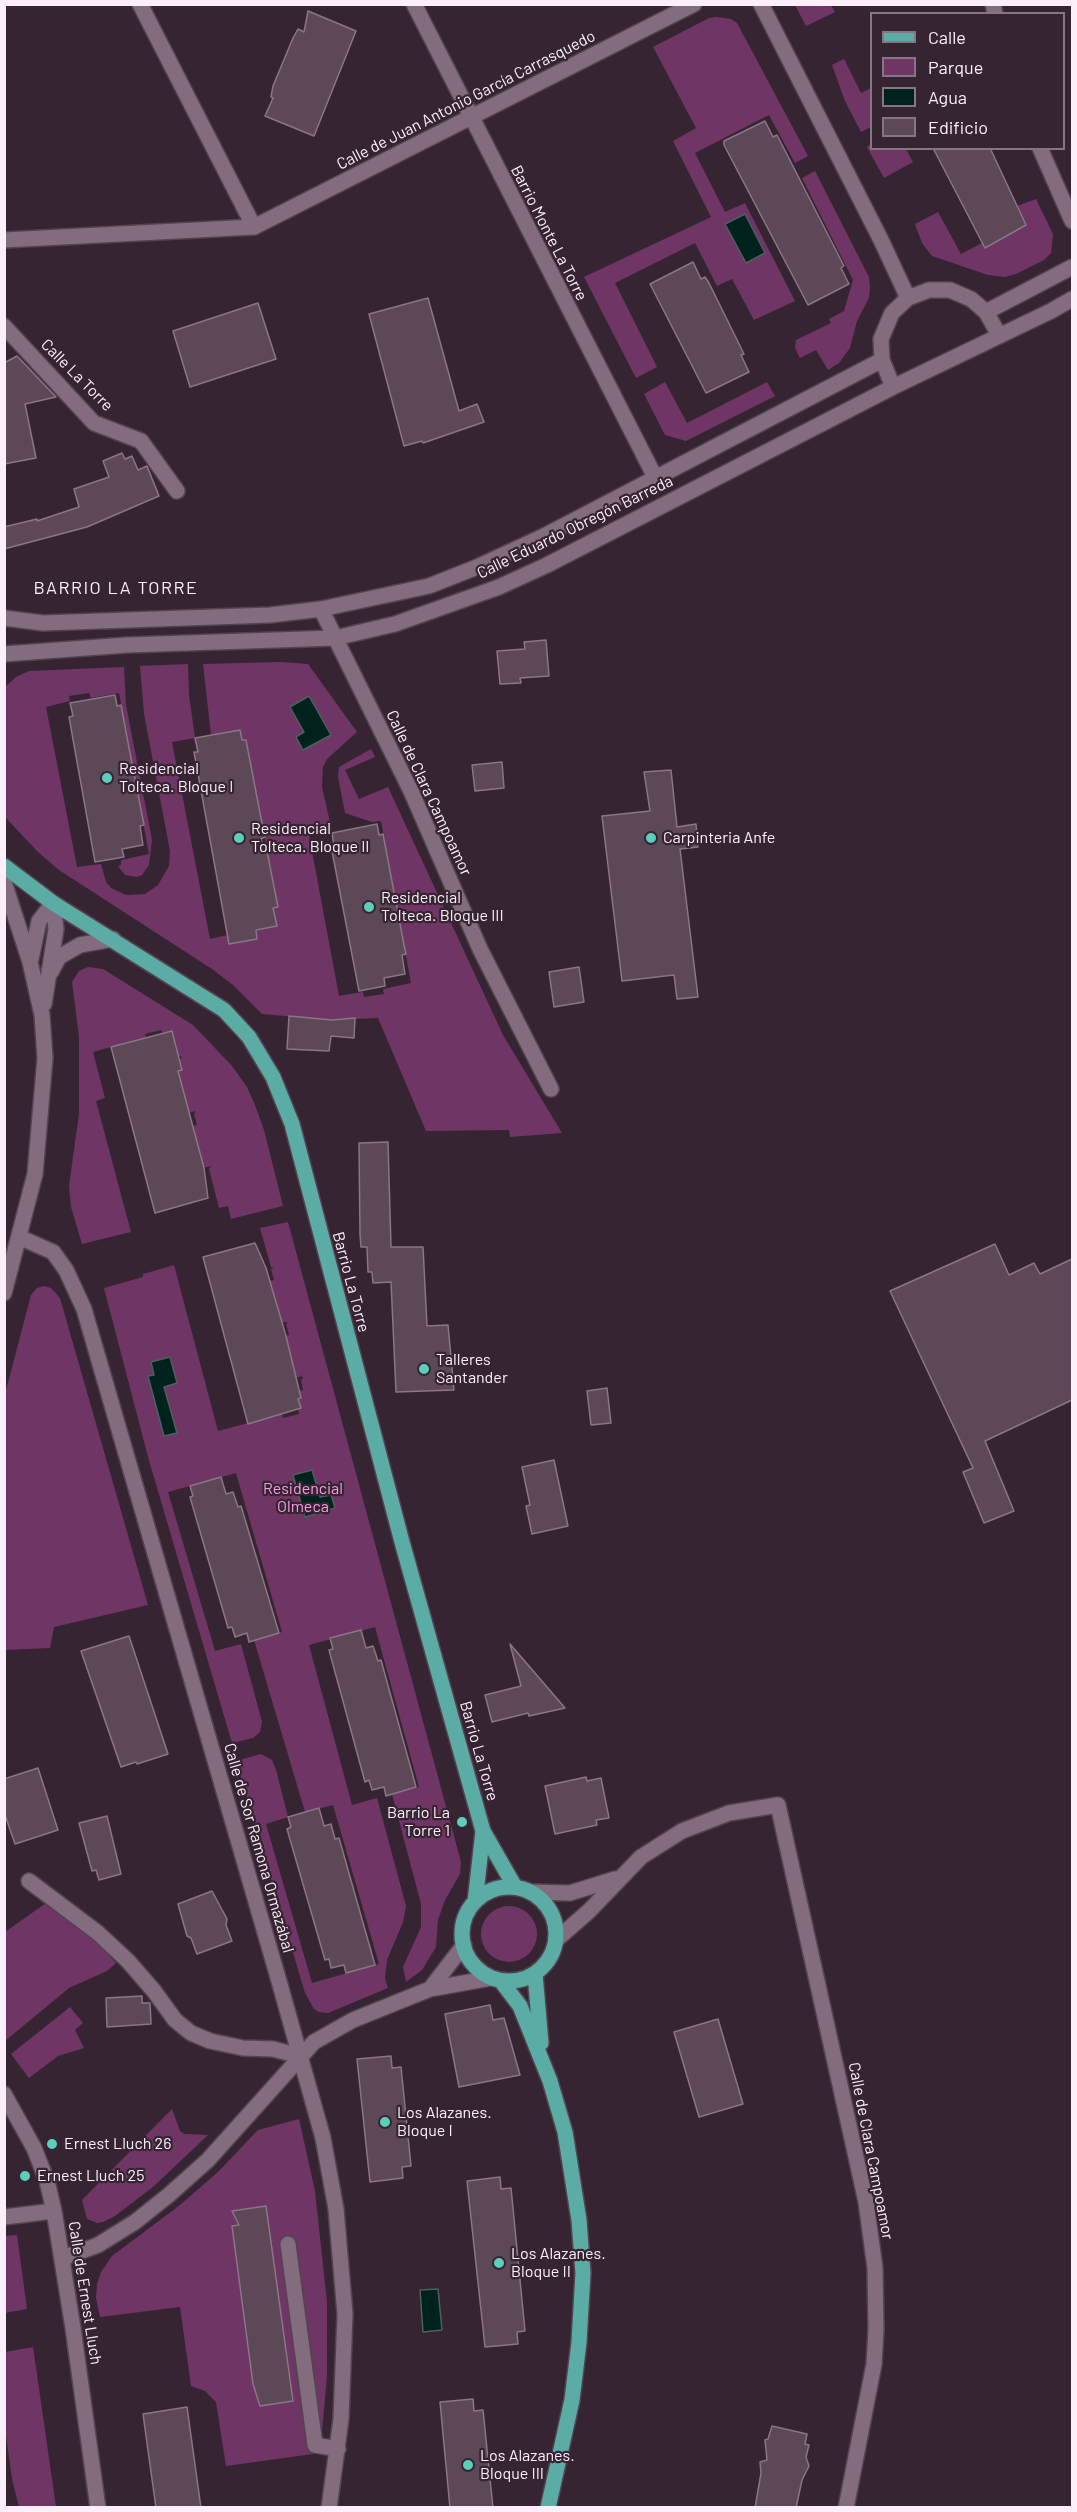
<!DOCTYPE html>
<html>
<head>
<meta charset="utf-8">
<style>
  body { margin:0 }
  #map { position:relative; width:1077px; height:2512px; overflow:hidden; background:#372433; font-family:Barlow,sans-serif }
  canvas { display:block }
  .frame { position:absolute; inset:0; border:6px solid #fceff9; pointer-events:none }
  .legend { position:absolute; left:870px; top:12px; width:195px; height:138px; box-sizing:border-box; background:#372433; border:2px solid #867582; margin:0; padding:8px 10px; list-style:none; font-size:18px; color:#fceff9 }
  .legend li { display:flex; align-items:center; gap:12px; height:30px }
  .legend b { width:30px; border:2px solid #867582 }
</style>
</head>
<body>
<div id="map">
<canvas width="1077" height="2512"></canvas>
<div class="frame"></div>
<ul class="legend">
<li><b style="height:8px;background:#5aaca5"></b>Calle</li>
<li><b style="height:16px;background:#6f3665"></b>Parque</li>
<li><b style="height:16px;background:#00221d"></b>Agua</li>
<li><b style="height:16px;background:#5d4858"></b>Edificio</li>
</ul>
</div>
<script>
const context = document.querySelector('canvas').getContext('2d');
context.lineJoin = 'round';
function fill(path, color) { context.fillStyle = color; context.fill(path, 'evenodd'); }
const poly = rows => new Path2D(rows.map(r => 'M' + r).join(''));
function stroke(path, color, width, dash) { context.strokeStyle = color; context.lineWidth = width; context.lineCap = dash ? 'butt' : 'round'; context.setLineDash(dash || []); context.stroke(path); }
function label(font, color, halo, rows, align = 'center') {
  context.font = font + ' Barlow,sans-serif'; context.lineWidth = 4.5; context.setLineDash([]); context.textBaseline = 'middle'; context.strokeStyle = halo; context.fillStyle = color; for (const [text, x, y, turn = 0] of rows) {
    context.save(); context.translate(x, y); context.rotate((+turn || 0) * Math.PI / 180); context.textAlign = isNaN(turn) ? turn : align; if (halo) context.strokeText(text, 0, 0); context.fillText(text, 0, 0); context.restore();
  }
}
fill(poly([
  [795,5,831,5,835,12,806,26],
  [717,17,731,19,737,23,808,156,795,163,769,115,695,153,725,212,745,203,795,301,754,320,732,279,717,286,695,243,615,283,657,367,636,378,584,277,711,217,673,141,696,128,653,47,709,18],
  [844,59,861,93,871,88,871,127,861,132,845,101,832,65],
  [871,144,872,148,906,149,913,162,884,178,867,147],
  [815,171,869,277,870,288,869,298,857,321,850,348,839,363,828,370,816,350,800,358,795,348,796,340,831,323,829,319,844,311,853,280,802,178],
  [1036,199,1053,234,1051,253,1044,260,1016,274,1005,277,988,275,932,256,922,243,915,224,938,212,961,254,982,243,985,248,1026,225,1017,206],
  [665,382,687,423,767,382,775,396,686,441,665,435,644,394],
  [281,662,308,664,357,732,327,759,323,767,322,787,332,831,309,835,339,996,363,992,364,997,384,994,383,989,411,983,381,821,372,822,345,813,338,777,339,767,371,749,375,757,345,770,359,799,388,787,503,1035,562,1133,510,1137,509,1130,426,1131,378,1018,332,1020,262,1014,233,985,212,969,59,870,38,852,5,817,5,687,16,677,29,671,124,667,126,705,152,840,149,865,142,875,137,877,125,875,118,866,121,865,121,860,149,854,119,693,91,698,89,693,69,696,70,701,46,707,77,867,101,864,106,882,111,888,126,895,145,894,158,885,169,866,170,851,144,714,140,666,188,664,189,695,195,738,172,742,210,939,228,935,257,939,256,930,277,926,273,908,278,906,255,787,247,767,251,766,250,757,246,740,211,735,203,664],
  [88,967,103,969,193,1025,232,1066,247,1087,255,1105,264,1130,283,1206,231,1219,228,1206,219,1208,209,1169,211,1166,203,1168,194,1129,189,1130,187,1127,197,1125,194,1114,196,1111,188,1113,179,1074,174,1075,173,1072,182,1069,180,1059,182,1058,181,1056,174,1058,177,1047,172,1031,163,1033,161,1030,145,1034,146,1037,93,1052,105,1098,96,1101,131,1232,82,1244,71,1207,69,1186,79,1114,79,1037,72,982,79,971],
  [288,1222,461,1862,460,1874,445,1900,438,1920,436,1947,422,1970,406,1982,403,1967,421,1927,421,1904,392,1794,419,1787,375,1627,309,1645,352,1805,377,1798,406,1906,403,1922,387,1960,385,1978,388,1988,328,2013,319,2012,314,2009,305,1993,236,1761,261,1754,272,1760,276,1770,288,1817,266,1824,312,1983,379,1964,333,1805,305,1812,254,1640,282,1632,236,1473,168,1492,215,1651,241,1644,262,1722,260,1732,253,1738,232,1743,148,1457,104,1288,143,1277,143,1274,174,1265,218,1431,282,1414,283,1418,299,1414,297,1403,299,1391,303,1390,301,1380,303,1378,302,1376,295,1378,280,1337,289,1335,286,1324,288,1322,280,1323,265,1282,274,1280,271,1269,274,1268,271,1267,260,1228],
  [44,1286,51,1288,60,1298,148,1605,54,1627,50,1648,5,1650,5,1394,31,1295,37,1288],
  [46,1903,93,1937,116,1963,107,1971,69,1988,5,2041,5,1932],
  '481 1934a28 28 0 1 1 56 0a28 28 0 1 1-56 0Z',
  [70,2007,83,2023,75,2030,84,2048,58,2056,29,2078,11,2054],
  [172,2109,180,2131,184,2134,208,2135,153,2187,115,2216,103,2222,97,2223,87,2219,82,2200],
  [299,2119,315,2191,327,2302,327,2376,320,2453,226,2466,216,2402,205,2391,191,2386,180,2307,100,2317,96,2298,97,2284,101,2272,112,2256,180,2205,219,2171,258,2130],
  [17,2235,27,2309,5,2313,5,2236],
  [33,2347,56,2507,19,2507,12,2479,4,2421,5,2352]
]), '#6f3665');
const water = poly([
  [745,214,765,253,746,263,725,224,745,214],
  [309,696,331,735,303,750,296,737,304,732,290,707,309,696],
  [170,1357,177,1383,164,1387,177,1433,164,1436,148,1376,154,1375,151,1362,170,1357],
  [312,1470,320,1497,331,1495,335,1508,305,1517,293,1475,312,1470],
  [438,2289,442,2330,423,2332,420,2290,438,2289]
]);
fill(water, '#00221d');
stroke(water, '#4c605f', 1.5);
const building = poly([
  [308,11,356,31,314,136,265,116,273,98,271,97,273,86,293,38,298,29,304,32,308,11],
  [765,121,773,137,777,135,844,266,841,268,849,284,808,305,724,145,724,141,765,121],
  [933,148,990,148,1026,225,985,248,933,148],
  [693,262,701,279,705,277,709,283,744,354,741,355,749,372,706,393,650,284,693,262],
  [428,298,459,411,477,404,484,422,423,443,422,441,404,446,369,314,428,298],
  [258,303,276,359,190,387,173,331,258,303],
  [17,356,56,397,25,404,36,458,4,464,4,363,17,356],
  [122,453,125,459,132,456,138,470,147,466,159,496,87,527,4,549,4,527,37,519,37,521,79,507,74,489,109,477,103,461,122,453],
  [546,640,549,676,520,678,521,683,500,684,497,651,525,649,524,642,546,640],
  [115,695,117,706,121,705,133,769,144,825,140,826,143,845,122,849,124,857,95,862,69,717,73,716,70,703,115,695],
  [240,730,242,740,246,740,260,813,265,837,261,839,264,847,266,846,278,907,273,908,277,926,256,930,257,939,229,944,194,752,198,752,195,738,240,730],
  [502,762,504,788,475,791,472,765,502,762],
  [671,770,677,827,696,824,698,847,680,849,698,997,677,999,674,975,622,981,602,816,650,811,644,772,671,770],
  [377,824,379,835,383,834,404,945,406,954,402,955,405,974,384,978,385,986,359,991,331,846,334,846,332,833,377,824],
  [579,967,584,1002,554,1007,549,972,579,967],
  [289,1016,332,1020,355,1018,354,1038,331,1036,329,1051,287,1049,289,1016],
  [172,1031,182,1070,178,1071,204,1168,208,1198,155,1213,111,1047,172,1031],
  [388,1142,391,1247,423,1247,427,1326,448,1325,454,1390,396,1392,391,1282,373,1283,372,1272,368,1272,367,1247,361,1247,360,1234,359,1143,388,1142],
  [255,1243,266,1268,286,1336,301,1398,298,1399,301,1408,248,1424,203,1257,255,1243],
  [995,1244,1009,1275,1034,1263,1040,1274,1072,1259,1072,1400,985,1441,1014,1511,984,1523,963,1472,973,1468,890,1291,995,1244],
  [607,1388,611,1423,591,1425,587,1391,607,1388],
  [554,1460,568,1526,532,1534,526,1506,530,1505,522,1467,554,1460],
  [221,1477,226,1494,233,1492,238,1507,241,1506,279,1633,249,1642,247,1633,235,1637,232,1627,228,1628,190,1497,193,1496,190,1486,221,1477],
  [361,1630,366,1648,373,1646,378,1661,381,1660,416,1787,386,1796,384,1787,372,1790,369,1780,365,1782,329,1650,333,1649,330,1638,361,1630],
  [129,1636,168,1754,137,1764,136,1762,121,1767,81,1651,129,1636],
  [510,1644,565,1708,529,1716,528,1713,492,1722,485,1695,521,1686,510,1644],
  [38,1768,58,1830,15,1844,4,1812,4,1779,38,1768],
  [586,1777,587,1781,601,1778,609,1818,596,1820,597,1825,555,1834,545,1786,586,1777],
  [319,1808,324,1826,331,1824,335,1839,339,1838,375,1965,346,1973,344,1965,331,1968,329,1959,325,1960,287,1829,291,1827,288,1817,319,1808],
  [107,1816,121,1874,99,1880,96,1870,92,1871,79,1823,107,1816],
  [212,1891,227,1919,226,1925,232,1941,197,1954,191,1938,187,1936,178,1904,212,1891],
  [142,1996,142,2003,150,2003,151,2024,107,2027,106,1998,142,1996],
  [490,2005,493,2020,504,2018,520,2075,459,2087,445,2014,490,2005],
  [718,2019,743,2104,699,2117,674,2032,718,2019],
  [391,2056,392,2068,401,2067,411,2166,402,2167,403,2178,370,2182,357,2059,391,2056],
  [500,2177,501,2189,511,2188,525,2331,517,2332,518,2344,485,2347,467,2181,500,2177],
  [266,2206,293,2401,260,2406,253,2384,232,2226,239,2225,232,2211,266,2206],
  [473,2399,474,2411,483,2410,493,2508,450,2508,440,2402,473,2399],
  [187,2407,201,2508,156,2508,143,2414,187,2407],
  [772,2426,807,2434,805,2444,809,2445,806,2457,809,2466,802,2480,796,2508,755,2508,761,2473,760,2462,767,2460,765,2440,768,2439,772,2426]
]);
fill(building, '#5d4858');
stroke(building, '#8b7586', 1.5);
const minor = poly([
  [140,4,254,227],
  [414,4,655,477],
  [761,4,881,240,908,298],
  [993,4,995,14],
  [1040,148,1072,221],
  [4,240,254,227,694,4],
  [986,312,1072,267],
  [4,326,94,423,141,441,177,491],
  [999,335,986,312,971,299,950,290,929,290,908,298,892,313,881,339,882,360,893,387,1051,311,1072,299],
  [321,609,411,791,480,949,551,1089],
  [4,618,43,623,270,615,321,609,429,586,477,567,544,536,882,360],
  [4,654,127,645,335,638,395,624,499,587,547,565,893,387],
  [4,882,30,962,42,1015,45,1058,35,1174,4,1293],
  [31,959,39,921,53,903],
  [51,972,59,957,80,945,113,939],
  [44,1004,56,929,53,903],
  [19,1237,53,1252,66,1270,84,1309,279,1981,323,2138,336,2209,345,2314,341,2419,329,2508],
  [29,1881,98,1933,128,1961,154,1991,175,2020,191,2033,210,2041,243,2048,273,2049,300,2056],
  [530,1892,570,1893,615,1879],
  [556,1940,589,1911,641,1857,682,1831,729,1813,778,1805,866,2202,875,2268,876,2329,874,2364,846,2508],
  [430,1989,464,1945],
  [4,2094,34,2148,47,2181,54,2211,73,2328,98,2508],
  [4,2217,54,2211],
  [288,2244,315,2445,338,2449],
  [63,2258,98,2245,135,2222,170,2194,208,2160,314,2042,353,2020,430,1989,491,1978]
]);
const major = poly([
  [4,866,53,903,224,1010,249,1037,273,1077,292,1124,402,1542,483,1831,515,1887],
  '462 1934a47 47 0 1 1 94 0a47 47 0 1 1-94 0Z',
  [475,1902,483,1831],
  [535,1974,541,2043],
  [501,1981,520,2006,550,2081,565,2132,579,2220,583,2273,579,2342,572,2400,548,2508]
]);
stroke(minor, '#534350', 18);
stroke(major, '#534350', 18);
stroke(minor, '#826c7d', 15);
stroke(major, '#5aaca5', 15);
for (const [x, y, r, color] of [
  [107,778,6,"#5cceba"],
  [239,838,6,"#5cceba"],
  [651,838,6,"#5cceba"],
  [369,907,6,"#5cceba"],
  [424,1369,6,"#5cceba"],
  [462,1822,6,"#5cceba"],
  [385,2122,6,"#5cceba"],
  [52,2144,6,"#5cceba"],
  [25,2176,6,"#5cceba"],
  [499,2263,6,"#5cceba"],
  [468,2465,6,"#5cceba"]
]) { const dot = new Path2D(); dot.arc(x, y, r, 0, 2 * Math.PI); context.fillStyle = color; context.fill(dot); stroke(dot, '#372433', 2); }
label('16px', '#fceff9', '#372433', [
  ["Calle de Juan Antonio García Carrasquedo",466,100,-27],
  ["Barrio Monte La Torre",549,233,63],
  ["Calle La Torre",77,375,45],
  ["Calle Eduardo Obregón Barreda",575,527,-26],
  ["Calle de Clara Campoamor",429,793,65],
  ["Barrio La Torre",351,1282,75],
  ["Barrio La Torre",479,1751,74],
  ["Calle de Sor Ramona Ormazábal",259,1848,74],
  ["Calle de Clara Campoamor",871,2151,79],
  ["Calle de Ernest Lluch",85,2293,81]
]);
label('16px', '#fceff9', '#372433', [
  ["Residencial",119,769],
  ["Tolteca. Bloque I",119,787],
  ["Residencial",251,829],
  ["Tolteca. Bloque II",251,847],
  ["Carpinteria Anfe",663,838],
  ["Residencial",381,898],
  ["Tolteca. Bloque III",381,916],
  ["Talleres",436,1360],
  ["Santander",436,1378],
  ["Barrio La",450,1813,"right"],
  ["Torre 1",450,1831,"right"],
  ["Los Alazanes.",397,2113],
  ["Bloque I",397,2131],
  ["Ernest Lluch 26",64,2144],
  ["Ernest Lluch 25",37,2176],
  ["Los Alazanes.",511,2254],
  ["Bloque II",511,2272],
  ["Los Alazanes.",480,2456],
  ["Bloque III",480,2474]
], 'left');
label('16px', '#f69de3', '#372433', [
  ["Residencial",303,1489],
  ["Olmeca",303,1507]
]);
context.letterSpacing = '1.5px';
label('18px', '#fceff9', '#372433', [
  ["BARRIO LA TORRE",116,588]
]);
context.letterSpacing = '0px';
</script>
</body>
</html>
